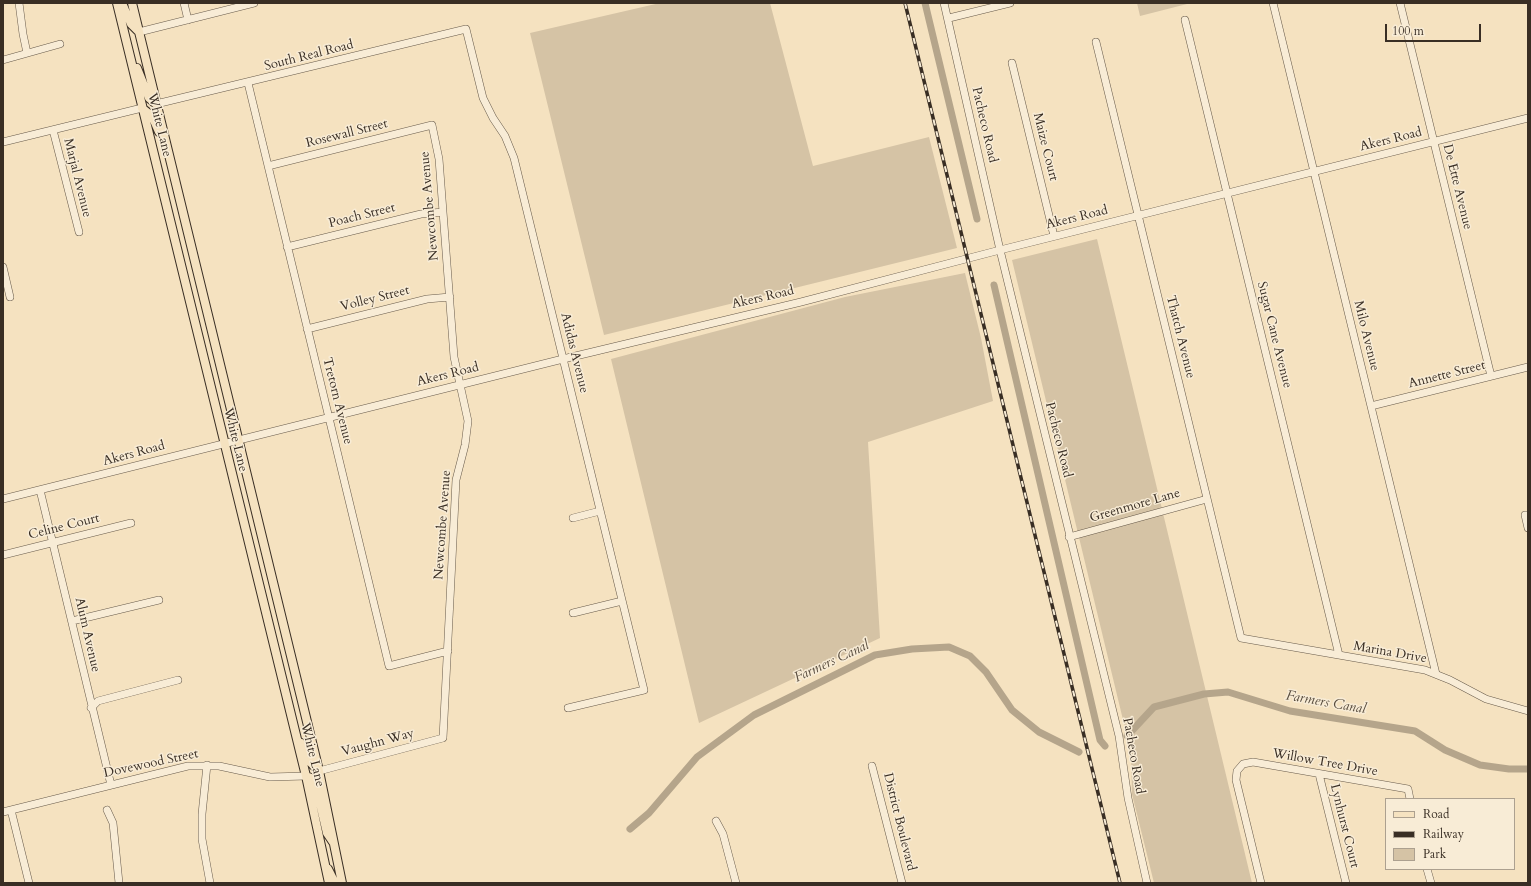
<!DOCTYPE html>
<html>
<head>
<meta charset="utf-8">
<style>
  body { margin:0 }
  #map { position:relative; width:1531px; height:886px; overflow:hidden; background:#f5e2c0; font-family:Cardo,serif }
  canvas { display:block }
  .frame { position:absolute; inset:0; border:4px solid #392e24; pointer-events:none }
  .legend { position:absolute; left:1385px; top:798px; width:130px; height:72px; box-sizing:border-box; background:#f8ecd6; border:1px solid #aca08f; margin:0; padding:5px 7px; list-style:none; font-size:12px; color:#392e24 }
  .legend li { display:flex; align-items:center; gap:8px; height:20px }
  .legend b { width:20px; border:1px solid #aca08f }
  .scale { position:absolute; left:1385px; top:24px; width:96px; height:18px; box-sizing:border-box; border:2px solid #392e24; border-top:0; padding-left:5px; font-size:12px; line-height:14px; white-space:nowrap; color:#392e24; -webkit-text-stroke:3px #f8ecd6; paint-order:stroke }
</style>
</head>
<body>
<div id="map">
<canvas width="1531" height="886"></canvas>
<div class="frame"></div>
<ul class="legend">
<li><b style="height:5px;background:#f5e2c0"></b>Road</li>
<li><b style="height:5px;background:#392e24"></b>Railway</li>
<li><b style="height:11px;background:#d5c3a5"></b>Park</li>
</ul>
<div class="scale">100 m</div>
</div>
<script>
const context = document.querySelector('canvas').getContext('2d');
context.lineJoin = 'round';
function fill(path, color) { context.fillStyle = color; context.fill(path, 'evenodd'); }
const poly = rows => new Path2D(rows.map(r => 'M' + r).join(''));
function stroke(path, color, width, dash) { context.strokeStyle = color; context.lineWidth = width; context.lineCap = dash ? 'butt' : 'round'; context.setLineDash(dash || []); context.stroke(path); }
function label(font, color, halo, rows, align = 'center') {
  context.font = font + ' Cardo,serif'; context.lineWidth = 3; context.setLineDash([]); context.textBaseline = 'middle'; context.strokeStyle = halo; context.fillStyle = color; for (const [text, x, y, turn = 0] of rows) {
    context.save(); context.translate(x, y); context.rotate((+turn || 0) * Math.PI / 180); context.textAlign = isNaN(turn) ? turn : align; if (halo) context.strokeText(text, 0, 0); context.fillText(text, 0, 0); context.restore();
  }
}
fill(poly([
  [660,3,770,3,813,166,929,137,957,248,604,335,530,33],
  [1137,3,1191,3,1140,16],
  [1097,239,1252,883,1154,883,1132,794,1131,753,1012,260],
  [965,273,981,338,993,401,868,442,880,638,699,723,611,359,845,297]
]), '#d5c3a5');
stroke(poly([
  [925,3,977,219],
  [994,285,1100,740,1105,746],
  [1127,736,1154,707,1204,694,1228,692,1290,711,1415,731,1445,750,1480,765,1509,769,1528,769],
  [630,829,649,813,697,757,754,715,875,655,912,649,949,647,970,656,986,672,1012,710,1039,732,1079,752]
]), '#b5a58b', 7);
const minor = poly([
  [19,3,23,34,27,53],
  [184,3,188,20],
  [944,3,1000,250,1119,736,1128,798,1147,883],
  [1273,3,1436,674],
  [1400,3,1491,376],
  [949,18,1010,3],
  [1185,20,1339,655],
  [139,32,254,3],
  [1096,42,1241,638,1425,670,1450,680,1486,699,1528,711],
  [3,60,60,44],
  [1012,63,1054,236],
  [248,83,389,666,448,651],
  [156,104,466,29,483,98,493,118,505,136,514,158,644,690,568,708],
  [53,130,79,232],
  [3,142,142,108],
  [268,166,432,125,439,159,454,357,468,421,465,445,456,480,443,738,319,771],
  [287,247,421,214,443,212],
  [3,267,10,297],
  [307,329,427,299,450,297],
  [1371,406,1528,367],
  [40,490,111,785],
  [3,499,563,359,801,302,1000,250,1528,118],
  [1528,515,1525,515,1528,528],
  [573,518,600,511],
  [1069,537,1207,499],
  [3,555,131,523],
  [573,613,622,601],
  [72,621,159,600],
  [91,708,98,701,178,680],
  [207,765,202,814,202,839,210,883],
  [872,766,902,883],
  [1319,774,1346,883],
  [11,810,29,883],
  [107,810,113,823,119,883],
  [3,812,188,766,219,766,270,777,306,776],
  [716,821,723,834,736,883],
  [1427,869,1431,883],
  [1261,883,1236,780,1237,771,1243,764,1253,762,1408,789,1410,799]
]);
const major = poly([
  [117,3,306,776,329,883],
  [122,3,131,24,138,31],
  [132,3,319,771,342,883],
  [137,68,149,98,156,104],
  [142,108,152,116,159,132],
  [301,743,309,761,318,770],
  [306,776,313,779,315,782,327,833,333,842],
  [328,869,335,883]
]);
stroke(minor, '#685b4b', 8);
stroke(major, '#392e24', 10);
stroke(minor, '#f8ecd6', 7);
stroke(major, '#f5e2c0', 8);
const rail = poly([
  [905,3,1120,883]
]);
stroke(rail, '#392e24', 3.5);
stroke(rail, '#f8ecd6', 2, [6]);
label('13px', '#392e24', '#f8ecd6', [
  ["South Real Road",309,56,-14],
  ["White Lane",159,125,76],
  ["Pacheco Road",984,125,77],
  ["Rosewall Street",347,134,-14],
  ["Akers Road",1391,140,-14],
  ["Maize Court",1045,147,76],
  ["Marjal Avenue",77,178,76],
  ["De Ette Avenue",1457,187,76],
  ["Newcombe Avenue",430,206,-95],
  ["Poach Street",362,216,-14],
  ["Akers Road",1077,218,-14],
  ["Akers Road",763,298,-13],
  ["Volley Street",375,299,-14],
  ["Sugar Cane Avenue",1274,335,76],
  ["Milo Avenue",1366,336,76],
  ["Thatch Avenue",1180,337,76],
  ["Adidas Avenue",574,353,76],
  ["Akers Road",448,375,-14],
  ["Annette Street",1447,375,-14],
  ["Tretorn Avenue",337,401,76],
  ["White Lane",235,440,76],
  ["Pacheco Road",1058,440,76],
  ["Akers Road",134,454,-15],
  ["Greenmore Lane",1135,506,-16],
  ["Newcombe Avenue",443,525,-86],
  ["Celine Court",64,527,-14],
  ["Alum Avenue",87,635,77],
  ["Marina Drive",1390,653,10],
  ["Vaughn Way",378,743,-15],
  ["White Lane",312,755,76],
  ["Pacheco Road",1133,756,80],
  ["Willow Tree Drive",1325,763,10],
  ["Dovewood Street",151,764,-12],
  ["District Boulevard",899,822,76],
  ["Lynhurst Court",1344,826,76]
]);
label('italic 14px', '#584c3e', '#f8ecd6', [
  ["Farmers Canal",832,662,-25],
  ["Farmers Canal",1326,703,10]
]);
</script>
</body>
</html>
